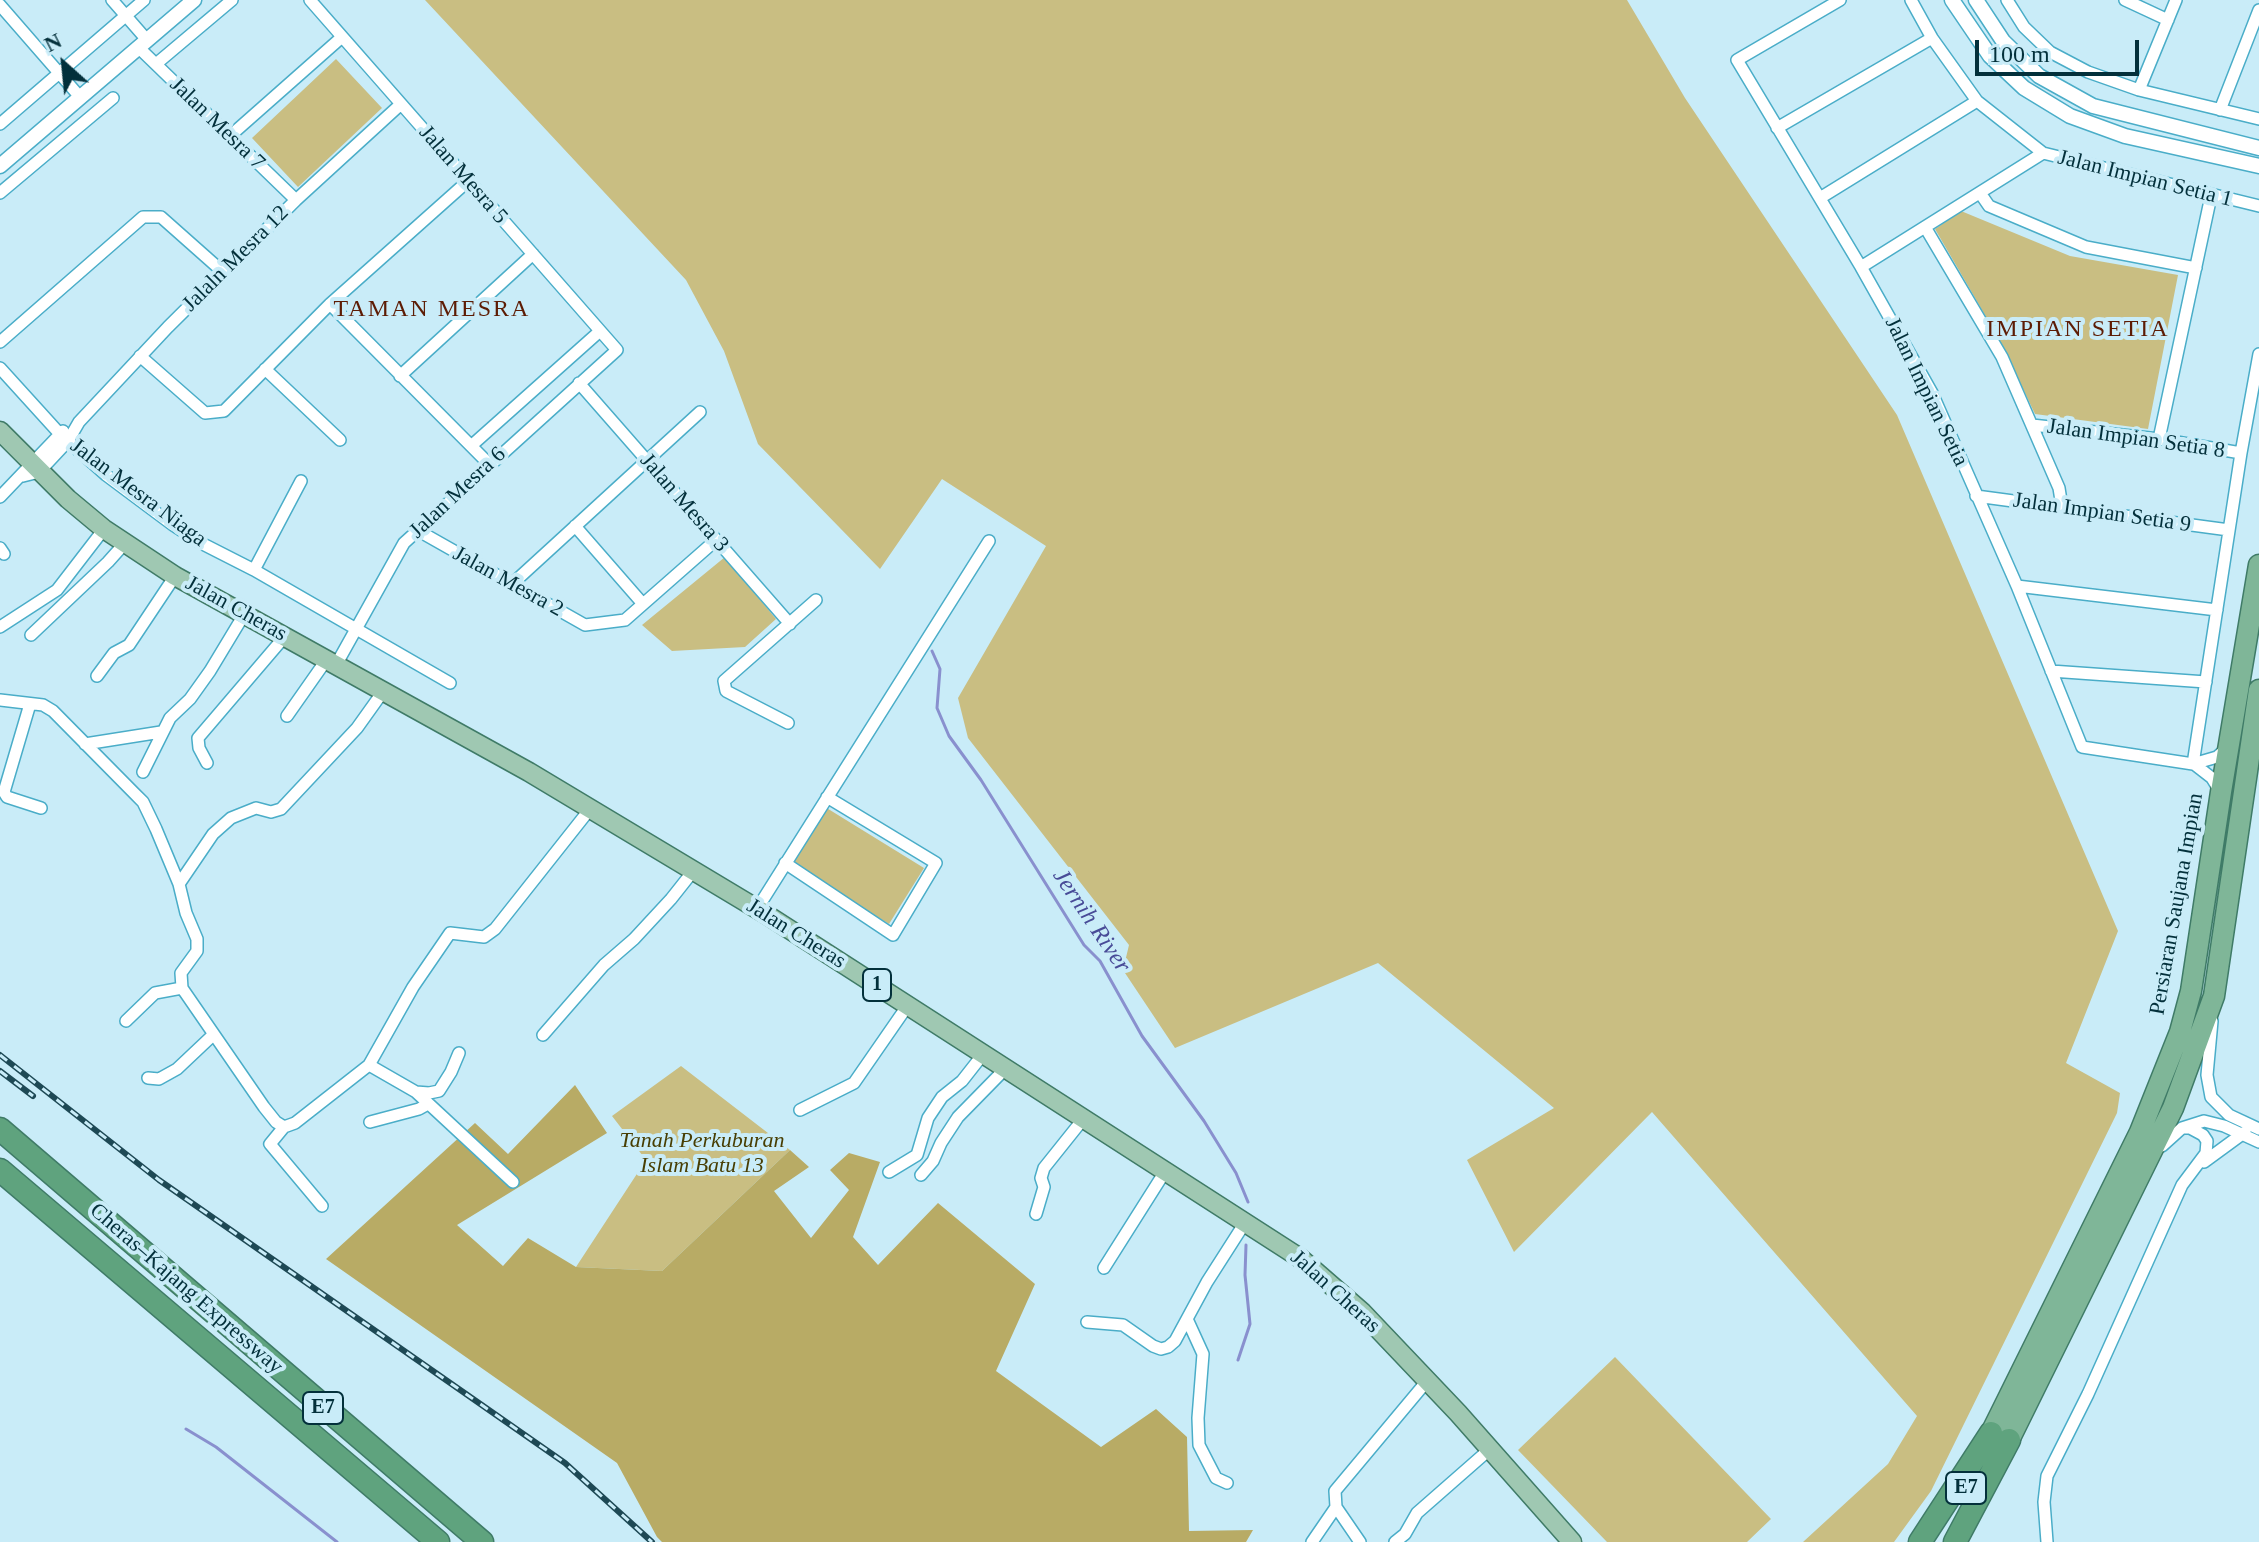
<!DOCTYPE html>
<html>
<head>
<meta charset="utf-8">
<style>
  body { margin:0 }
  #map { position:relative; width:2259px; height:1542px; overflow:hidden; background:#c9ecf8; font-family:Georgia,serif }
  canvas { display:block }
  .north { position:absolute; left:24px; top:24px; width:80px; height:80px; -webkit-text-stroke:6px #c9ecf8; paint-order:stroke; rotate:333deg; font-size:22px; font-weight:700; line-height:32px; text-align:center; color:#03303b }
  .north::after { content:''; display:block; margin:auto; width:28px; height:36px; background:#03303b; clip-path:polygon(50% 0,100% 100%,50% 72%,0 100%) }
  .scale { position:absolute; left:1975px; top:40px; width:164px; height:36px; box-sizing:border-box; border:4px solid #03303b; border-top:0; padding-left:10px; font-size:24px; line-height:28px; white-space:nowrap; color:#03303b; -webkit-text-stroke:6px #c9ecf8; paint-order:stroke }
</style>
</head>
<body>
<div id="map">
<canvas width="2259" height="1542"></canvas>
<div class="north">N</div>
<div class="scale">100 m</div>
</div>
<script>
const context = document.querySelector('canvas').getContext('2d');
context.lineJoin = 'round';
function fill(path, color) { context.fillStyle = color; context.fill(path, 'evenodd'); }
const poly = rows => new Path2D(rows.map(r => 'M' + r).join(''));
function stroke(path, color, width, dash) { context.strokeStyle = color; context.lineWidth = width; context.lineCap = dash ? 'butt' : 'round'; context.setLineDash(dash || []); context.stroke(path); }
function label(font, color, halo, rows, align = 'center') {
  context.font = font + ' Georgia,serif'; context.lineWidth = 8; context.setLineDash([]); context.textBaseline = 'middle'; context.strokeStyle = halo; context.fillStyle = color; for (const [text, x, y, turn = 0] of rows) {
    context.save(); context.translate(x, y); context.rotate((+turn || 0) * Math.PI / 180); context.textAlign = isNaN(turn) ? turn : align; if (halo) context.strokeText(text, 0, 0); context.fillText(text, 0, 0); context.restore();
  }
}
fill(poly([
  [425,0,1627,0,1685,98,1897,415,2118,931,2066,1063,2120,1093,2117,1113,1931,1491,1894,1542,1803,1542,1888,1464,1917,1416,1652,1112,1514,1252,1467,1160,1554,1108,1378,963,1175,1048,1123,970,1129,945,968,738,958,698,1046,546,942,479,880,569,758,444,724,351,686,280],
  [336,59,382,108,298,187,252,138],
  [1961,211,2070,256,2178,275,2148,429,2035,414,2000,341,1935,229],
  [725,557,776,619,745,647,672,651,642,625],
  [825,807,924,868,889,924,790,863],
  [681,1066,790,1150,662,1271,576,1267,646,1160,612,1116],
  [1615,1357,1771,1519,1747,1542,1607,1542,1518,1450]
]), '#c9be82');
fill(poly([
  [575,1085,607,1133,457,1225,503,1266,528,1238,576,1267,662,1271,790,1150,809,1167,774,1191,811,1238,849,1190,830,1170,849,1153,880,1162,853,1237,878,1265,938,1203,1035,1284,996,1371,1101,1447,1156,1409,1187,1437,1189,1531,1253,1530,1246,1542,662,1542,657,1537,617,1463,326,1259,475,1123,508,1154]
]), '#b8ab65');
stroke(poly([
  [932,651,940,669,937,708,949,736,981,780,1084,945,1100,961,1142,1036,1204,1121,1236,1173,1248,1202],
  [1238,1360,1250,1324,1245,1275,1246,1245],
  [186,1429,216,1447,337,1542]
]), '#8990ce', 3);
const minor = poly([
  [112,0,147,40],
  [310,0,617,350,404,543,336,665],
  [1840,0,1737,60,1861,267,1932,393,2017,586,2082,747,2193,764,2217,757,2227,748],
  [1911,0,1932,38,1977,101,2043,153,2259,206],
  [2007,0,2024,27,2050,52,2088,72,2139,90,2259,119],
  [2125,0,2168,20],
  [0,5,80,97],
  [138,47,296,200],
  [156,64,232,0],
  [2139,90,2176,0],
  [2220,110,2259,10],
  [0,124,144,0],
  [1777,128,1932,38],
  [230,136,342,37],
  [0,193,113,98],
  [1980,193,1989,206,2086,247,2196,268],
  [1820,198,1977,101],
  [1925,227,2002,357,2059,488,2062,507],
  [1861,267,2043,153],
  [330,304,489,464],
  [0,342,143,217,161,217,223,272],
  [140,356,205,413,224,411,330,304,468,181],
  [0,368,59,433,106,475,173,525,199,542,254,570,450,683],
  [265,369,340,440],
  [400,376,533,254],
  [579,383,790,624],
  [2032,425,2159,439,2241,453],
  [2159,439,2211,196],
  [471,446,600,331],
  [23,476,39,472,68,441,79,422,168,327,296,200,401,104],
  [1976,496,2229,530],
  [0,497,63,431],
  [575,526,643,604],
  [417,530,585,625,625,620,716,540],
  [0,548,4,554],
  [254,570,301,481],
  [511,585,700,412],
  [2017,586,2217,610],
  [0,627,57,590,104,529],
  [31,635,108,562,125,543],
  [2051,671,2206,682],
  [97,676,114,653,129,645,175,576],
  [0,700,43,705,53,711,134,793,143,802,156,829,179,884,186,913,197,939,197,951,181,973,182,988,155,993,126,1021],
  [30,704,4,792,7,797,41,808],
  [287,716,327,659],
  [788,723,726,691,724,681,816,600],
  [85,744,161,732],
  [207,763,199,748,198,738,286,635],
  [2193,764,2241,453,2259,354],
  [2194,764,2212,778,2220,791],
  [143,772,170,718,190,699,210,671,245,613],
  [785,863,893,935,936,863,827,797],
  [179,884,213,834,231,818,256,808,271,812,281,809,357,728,382,693],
  [757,909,989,541],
  [182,988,264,1107,276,1122,284,1127],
  [2212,1021,2207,1075,2211,1097,2229,1115,2259,1129],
  [543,1035,604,965,634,939,671,899,694,870],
  [369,1065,416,1092,429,1093,439,1091,451,1072,459,1053],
  [148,1078,159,1079,177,1069,213,1035],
  [416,1092,513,1182],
  [800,1110,854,1083,908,1005],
  [370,1122,419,1109,428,1104],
  [2162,1146,2182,1128,2204,1121,2224,1126,2259,1142],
  [2204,1162,2245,1132],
  [889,1172,917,1155,928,1118,942,1097,962,1081,984,1053],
  [921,1175,933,1161,941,1143,958,1117,1006,1068],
  [322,1206,270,1144,284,1127,295,1123,369,1065,413,987,450,933,484,937,495,929,590,809],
  [1036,1214,1044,1187,1041,1178,1044,1168,1084,1118],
  [1104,1268,1166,1170],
  [1187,1319,1203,1354,1198,1418,1199,1445,1216,1478,1227,1483],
  [1087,1322,1123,1325,1153,1346,1161,1349,1168,1347,1175,1341,1207,1282,1246,1221],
  [1312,1542,1336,1507],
  [1360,1542,1336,1507,1335,1491,1427,1381],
  [1395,1542,1405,1534,1417,1513,1490,1449],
  [2047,1542,2044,1502,2047,1476,2088,1394,2182,1185,2206,1153,2207,1141,2203,1135,2190,1128,2182,1128]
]);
const tertiary = poly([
  [1952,0,1990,56,2024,88,2070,116,2125,136,2259,166],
  [1976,0,2003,41,2039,76,2093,106,2259,148],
  [0,166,194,0]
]);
const primary = poly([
  [0,431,68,499,104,529,175,576,529,772,764,913,1300,1258,1362,1312,1458,1413,1572,1542]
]);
const trunk = poly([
  [1991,1433,2140,1132,2180,1032,2191,991,2221,792,2259,565],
  [2009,1440,2173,1108,2214,996,2259,690]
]);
const motorway = poly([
  [0,1129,482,1542],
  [0,1170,438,1542],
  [1920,1542,1991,1433],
  [1955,1542,2009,1440]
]);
stroke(minor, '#4aadc8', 14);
stroke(tertiary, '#4aadc8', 17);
stroke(primary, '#3f7b67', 21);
stroke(trunk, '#3f7b67', 23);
stroke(motorway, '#3f7b67', 25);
stroke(minor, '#fff', 11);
stroke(tertiary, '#fff', 14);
stroke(primary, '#9fc8b2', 18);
stroke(trunk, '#7fb698', 20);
stroke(motorway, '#5fa37e', 22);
const rail = poly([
  [0,1055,159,1180,565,1463,652,1542],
  [0,1071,33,1096]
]);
stroke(rail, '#1e4955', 6);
stroke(rail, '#c9ecf8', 3, [9]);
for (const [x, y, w] of [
  [877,985,28],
  [323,1408,40],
  [1966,1488,40]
]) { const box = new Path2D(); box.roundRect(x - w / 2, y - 16, w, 32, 6); context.fillStyle = '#c9ecf8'; context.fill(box); stroke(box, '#03303b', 2); }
label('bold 20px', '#03303b', null, [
  ["1",877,985],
  ["E7",323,1408],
  ["E7",1966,1488]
]);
label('22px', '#03303b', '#c9ecf8', [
  ["Jalan Mesra 7",217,124,44],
  ["Jalan Mesra 5",463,175,49],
  ["Jalan Impian Setia 1",2145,179,14],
  ["Jalaln Mesra 12",236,259,-45],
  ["Jalan Impian Setia",1926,392,64],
  ["Jalan Impian Setia 8",2136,439,8],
  ["Jalan Mesra Niaga",138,493,37],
  ["Jalan Mesra 6",458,493,-43],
  ["Jalan Mesra 3",684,503,49],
  ["Jalan Impian Setia 9",2102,513,8],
  ["Jalan Mesra 2",508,582,29],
  ["Jalan Cheras",236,609,29],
  ["Persiaran Saujana Impian",2177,904,-80],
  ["Jalan Cheras",796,934,32],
  ["Cheras–Kajang Expressway",186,1289,41],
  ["Jalan Cheras",1335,1292,42]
]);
label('italic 22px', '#483e03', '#c9ecf8', [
  ["Tanah Perkuburan",702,1141],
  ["Islam Batu 13",702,1166]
]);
context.letterSpacing = '2px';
label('24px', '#5d1c04', '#c9ecf8', [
  ["TAMAN MESRA",432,310],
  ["IMPIAN SETIA",2078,330]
]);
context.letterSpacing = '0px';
label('italic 24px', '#484b97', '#c9ecf8', [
  ["Jernih River",1091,921,56]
]);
</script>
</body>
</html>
